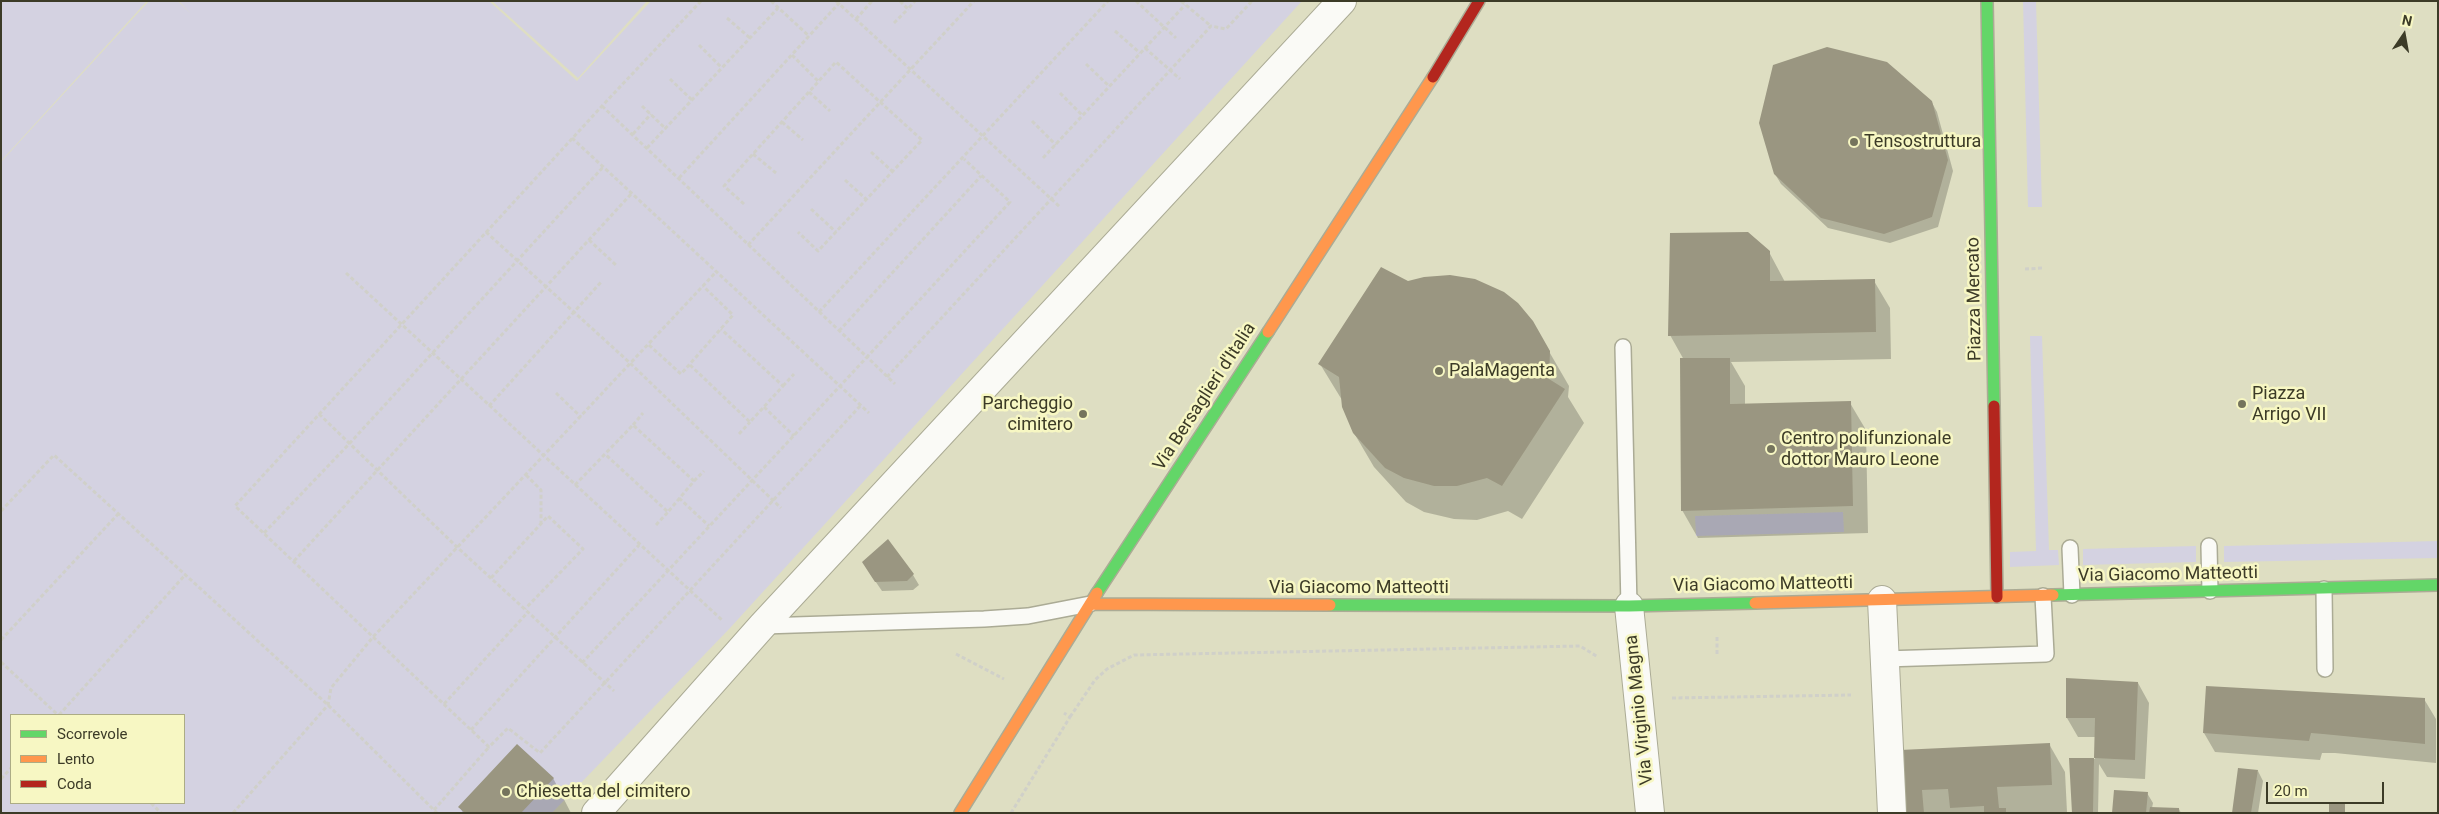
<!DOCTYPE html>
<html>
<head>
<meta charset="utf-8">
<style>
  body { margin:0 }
  #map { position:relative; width:2439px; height:814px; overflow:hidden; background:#dedec2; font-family:Roboto,sans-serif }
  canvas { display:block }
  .frame { position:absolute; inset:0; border:2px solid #3c3b27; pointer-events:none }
  .legend { position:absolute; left:10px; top:714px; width:175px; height:90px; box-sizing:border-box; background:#f7f7c3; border:1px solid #acac85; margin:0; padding:6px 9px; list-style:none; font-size:15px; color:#3c3b27 }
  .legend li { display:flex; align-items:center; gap:10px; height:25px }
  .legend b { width:25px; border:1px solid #acac85 }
  .north { position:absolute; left:2379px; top:10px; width:50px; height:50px; -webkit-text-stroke:4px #f7f7c3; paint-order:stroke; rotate:12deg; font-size:14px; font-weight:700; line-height:20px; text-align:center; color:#3c3b27 }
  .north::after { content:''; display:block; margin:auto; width:18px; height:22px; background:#3c3b27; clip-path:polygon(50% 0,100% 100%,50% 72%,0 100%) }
  .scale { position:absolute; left:2266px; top:782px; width:118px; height:22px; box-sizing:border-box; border:2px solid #3c3b27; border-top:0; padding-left:6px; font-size:15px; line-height:18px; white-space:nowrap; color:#3c3b27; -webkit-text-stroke:4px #f7f7c3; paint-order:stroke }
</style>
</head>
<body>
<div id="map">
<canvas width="2439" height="814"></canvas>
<div class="frame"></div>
<ul class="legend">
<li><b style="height:6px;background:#63d668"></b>Scorrevole</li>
<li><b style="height:6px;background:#ff974d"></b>Lento</li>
<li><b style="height:6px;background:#b3261e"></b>Coda</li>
</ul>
<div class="north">N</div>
<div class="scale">20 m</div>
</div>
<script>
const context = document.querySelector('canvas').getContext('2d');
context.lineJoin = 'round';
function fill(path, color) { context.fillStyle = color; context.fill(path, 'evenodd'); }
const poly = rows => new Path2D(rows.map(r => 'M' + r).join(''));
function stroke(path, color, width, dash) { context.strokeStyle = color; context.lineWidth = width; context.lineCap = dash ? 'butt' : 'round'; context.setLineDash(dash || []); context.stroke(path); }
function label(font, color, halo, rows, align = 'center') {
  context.font = font + ' Roboto,sans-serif'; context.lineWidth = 5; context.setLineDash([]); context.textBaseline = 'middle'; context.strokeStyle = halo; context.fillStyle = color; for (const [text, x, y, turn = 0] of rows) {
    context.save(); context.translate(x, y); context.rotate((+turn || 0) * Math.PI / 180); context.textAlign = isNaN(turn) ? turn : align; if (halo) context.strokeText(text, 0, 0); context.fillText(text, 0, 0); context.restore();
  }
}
fill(poly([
  [1,1,147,1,1,161],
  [149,1,178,1,190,13,179,1,489,1,577,81,651,1,1302,1,730,628,552,813,1,813,1,162],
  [11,715,184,715,184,803,11,803],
  [492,1,647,1,578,78],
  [2023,1,2036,1,2042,207,2028,207],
  [2030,336,2042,336,2049,550,2058,550,2059,565,2010,567,2010,552,2036,551],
  [1843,512,1844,532,1696,536,1695,516],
  [2438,541,2438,558,2224,562,2224,546],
  [2196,546,2196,562,2083,565,2083,549]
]), '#d4d2e1');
fill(poly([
  [1931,101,1937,112,1953,171,1938,227,1890,243,1828,228,1781,184,1775,174],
  [1769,252,1785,282,1874,281,1890,308,1891,359,1731,362,1745,386,1745,405,1850,403,1866,430,1868,533,1698,538,1682,510,1684,360,1670,335],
  [1408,282,1532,322,1569,386,1568,397,1584,423,1522,519,1508,511,1477,520,1454,519,1424,512,1406,502,1374,467,1354,433,1342,400,1320,364],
  [869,572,913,575,919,585,913,590,882,591],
  [2138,683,2149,703,2145,779,2107,777,2099,764,2098,813,2073,813,2071,760,2095,759,2096,737,2078,737,2067,718],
  [2424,699,2436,719,2436,763,2335,753,2322,753,2320,760,2215,752,2204,733],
  [2049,744,2065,772,2067,812,1904,813,1901,751],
  [2258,771,2263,781,2258,813,2234,813],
  [553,778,571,813,463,813,460,807],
  [2147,793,2153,803,2152,808,2179,809,2181,813,2113,813]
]), '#0003');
fill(poly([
  [1827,47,1887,62,1932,101,1948,160,1932,217,1884,234,1821,218,1774,174,1759,123,1773,65],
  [1748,232,1770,251,1770,281,1875,279,1876,332,1668,336,1670,233],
  [1381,267,1408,281,1424,277,1450,275,1475,279,1504,292,1518,303,1533,321,1550,351,1549,379,1565,389,1502,486,1487,478,1457,486,1434,486,1404,478,1385,468,1353,433,1342,407,1339,377,1318,364],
  [1680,358,1730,358,1730,404,1851,401,1853,506,1681,511],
  [888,539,914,574,907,581,875,582,862,562],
  [2066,678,2138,682,2135,760,2094,758,2095,718,2066,718],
  [2206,686,2425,698,2425,744,2323,734,2311,733,2309,741,2203,733],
  [2050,743,2052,785,1997,787,1999,808,2006,808,2006,813,1984,813,1984,806,1950,808,1948,789,1922,790,1924,813,1903,813,1900,750],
  [517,744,554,778,521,813,465,813,458,807],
  [2069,758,2094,758,2093,813,2072,813],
  [2238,768,2258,770,2251,813,2232,813],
  [2114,790,2148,792,2146,813,2112,813],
  [2329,804,2345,804,2345,813,2329,813],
  [2150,807,2179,808,2179,813,2149,813]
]), '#9a9681');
const lane = poly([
  [1623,347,1629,606],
  [2209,546,2210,591],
  [2070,548,2072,595],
  [2324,589,2325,669],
  [763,626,984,619,1028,616,1090,604],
  [1884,659,2046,654,2043,596]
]);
const street = poly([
  [1882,600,1892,813],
  [1629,606,1650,813],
  [596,813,762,626,1342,1]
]);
const fast = poly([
  [1987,1,1994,406],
  [1097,593,1268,332],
  [2053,595,2438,585],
  [1330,605,1629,606,1755,603]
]);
const slow = poly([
  [1268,332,1433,77],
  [1755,603,2053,595],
  [1090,604,1330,605],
  [960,813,1097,593]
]);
const jam = poly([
  [1433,77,1479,1],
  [1994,406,1997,597]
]);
stroke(lane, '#abab95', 18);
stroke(street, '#abab95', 30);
stroke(fast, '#abab95', 14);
stroke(slow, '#abab95', 14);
stroke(jam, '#abab95', 14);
stroke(poly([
  [701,1,602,106,235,506,489,747,508,728,540,753,861,405],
  [771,1,809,36],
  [836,1,1060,207],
  [900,1,908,9,915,1],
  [1136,1,1176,38],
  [1181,1,1211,26],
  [727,18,750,38],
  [856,19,872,1],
  [894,23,908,9],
  [1115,31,1140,53],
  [699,45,722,68],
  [1145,48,1180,79],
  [792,55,819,82],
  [1086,64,1109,86],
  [670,79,692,100],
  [809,92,830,111],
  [1060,93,1083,116],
  [602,106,867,357,1010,202,964,159],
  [642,106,666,129],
  [1032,121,1056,145],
  [782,122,803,140],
  [633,134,651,114],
  [572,138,869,413],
  [647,148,778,8],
  [871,152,892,171],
  [753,154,776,173],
  [1043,158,1185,5],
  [679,178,841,1],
  [845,180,866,199],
  [744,204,724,186,836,62,922,140,818,251,798,232],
  [811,209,836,232],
  [486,232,630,363,781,508],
  [589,240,616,265],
  [748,245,974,1],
  [2025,269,2044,268],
  [346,273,722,620],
  [819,312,1108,1],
  [839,331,981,176],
  [649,345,681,374,733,315,703,286],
  [690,365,750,422,783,386,721,329],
  [887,377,1211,26,1226,29,1252,1],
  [783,386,794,374],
  [556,393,581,417],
  [489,406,602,281],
  [764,407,794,436],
  [319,414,458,548,614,691],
  [633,425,643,413],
  [739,434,750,422],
  [526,475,541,490,541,523],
  [694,481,704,471],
  [575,485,633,425,694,481,668,512,606,455],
  [679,498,709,526],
  [1,511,54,455,328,705,437,813],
  [656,525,668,512],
  [264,533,349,444,604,166],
  [294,561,632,193],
  [491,578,548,516,583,549,525,609],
  [1717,637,1717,655],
  [1,640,119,513],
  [956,654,1004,679],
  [1,662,58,715],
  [582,663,867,357,895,384],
  [1672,698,1851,695],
  [444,704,528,612],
  [59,715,186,574],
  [1070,717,1095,680,1107,669,1134,655,1580,646,1598,657],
  [471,730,639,545],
  [1,779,11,768],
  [151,803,161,813],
  [434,810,489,747],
  [233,813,328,705,331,688,373,637,717,271],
  [1011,813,1070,717,1064,713]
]), '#d0d0c9', 3, [4, 2.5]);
stroke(lane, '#fafaf6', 15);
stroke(street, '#fafaf6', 28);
stroke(fast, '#63d668', 11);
stroke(slow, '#ff974d', 11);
stroke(jam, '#b3261e', 11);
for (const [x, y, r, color] of [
  [1854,142,5,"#75745d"],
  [1439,371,5,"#75745d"],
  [2242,404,5,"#75745d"],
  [1083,414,5,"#75745d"],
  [1771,449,5,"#75745d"],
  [506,792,5,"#75745d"]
]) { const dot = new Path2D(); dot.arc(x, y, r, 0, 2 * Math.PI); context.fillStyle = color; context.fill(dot); stroke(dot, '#f7f7c3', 2); }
label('18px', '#3c3b27', '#f7f7c3', [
  ["Tensostruttura",1864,142],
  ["PalaMagenta",1449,371],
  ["Piazza",2252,394],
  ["Arrigo VII",2252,415],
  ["Parcheggio",1073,404,"right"],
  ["cimitero",1073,425,"right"],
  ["Centro polifunzionale",1781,439],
  ["dottor Mauro Leone",1781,460],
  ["Chiesetta del cimitero",516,792]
], 'left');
label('18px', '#3c3b27', '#f7f7c3', [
  ["Piazza Mercato",1975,299,-91],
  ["Via Bersaglieri d'Italia",1205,397,-57],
  ["Via Giacomo Matteotti",2168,575,-1],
  ["Via Giacomo Matteotti",1763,585,-1],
  ["Via Giacomo Matteotti",1359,588],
  ["Via Virginio Magna",1640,710,-96]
]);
</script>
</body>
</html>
